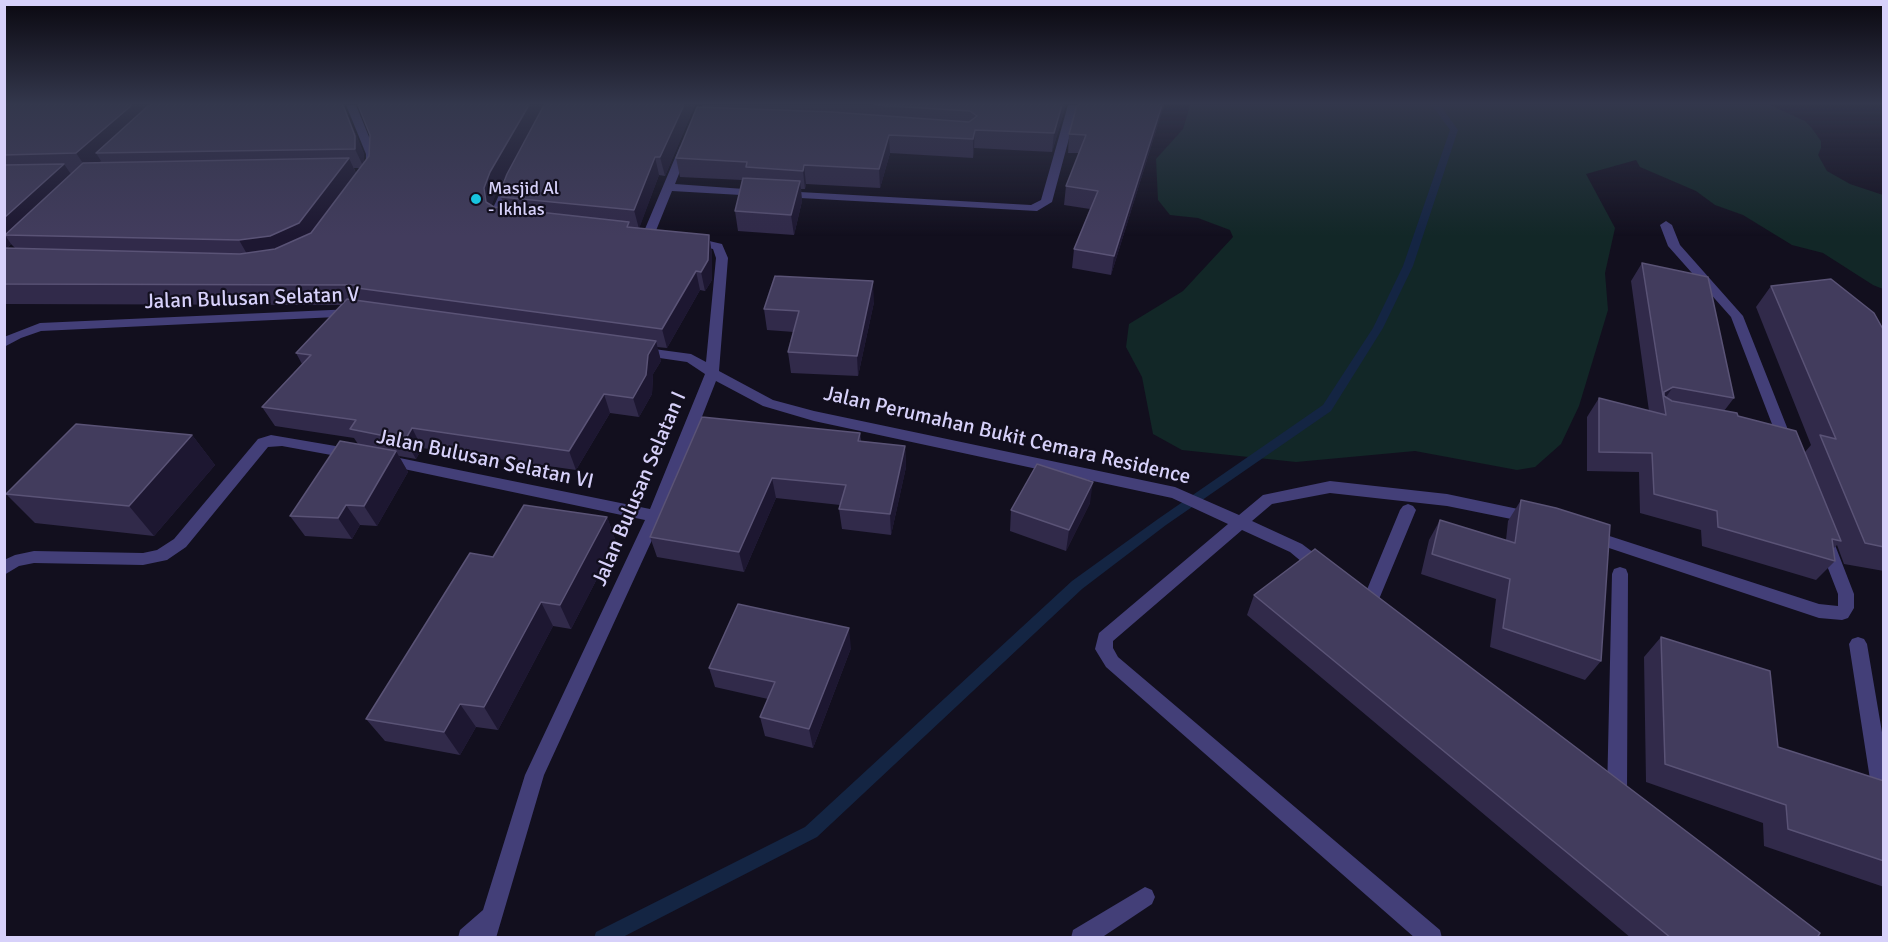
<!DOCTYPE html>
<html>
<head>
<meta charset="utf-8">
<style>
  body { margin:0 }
  #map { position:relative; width:1888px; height:942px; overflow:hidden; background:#120f1e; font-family:Signika,sans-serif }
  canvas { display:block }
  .frame { position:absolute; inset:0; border:6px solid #d7d1fa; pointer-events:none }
</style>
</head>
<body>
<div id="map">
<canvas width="1888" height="942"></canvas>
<div class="frame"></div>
</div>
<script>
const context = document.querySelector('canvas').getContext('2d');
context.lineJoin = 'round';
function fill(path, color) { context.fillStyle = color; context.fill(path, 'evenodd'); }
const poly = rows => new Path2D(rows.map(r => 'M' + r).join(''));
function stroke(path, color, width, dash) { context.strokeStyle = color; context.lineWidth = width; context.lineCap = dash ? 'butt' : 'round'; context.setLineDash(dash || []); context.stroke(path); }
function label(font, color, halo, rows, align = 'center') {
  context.font = font + ' Signika,sans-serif'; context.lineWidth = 4.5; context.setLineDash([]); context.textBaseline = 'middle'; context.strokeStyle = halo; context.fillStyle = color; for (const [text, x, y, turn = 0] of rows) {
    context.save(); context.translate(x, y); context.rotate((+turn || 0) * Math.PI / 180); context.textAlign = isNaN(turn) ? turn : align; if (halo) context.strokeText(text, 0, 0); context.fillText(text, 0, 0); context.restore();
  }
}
fill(poly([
  [1190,105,1770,105,1805,121,1811,127,1821,141,1821,148,1818,155,1827,171,1850,184,1883,195,1883,289,1873,285,1823,253,1792,245,1743,215,1715,205,1696,191,1640,167,1636,160,1586,174,1615,228,1605,273,1608,310,1579,406,1561,444,1535,467,1517,470,1415,451,1296,462,1182,450,1153,434,1142,377,1126,347,1129,324,1183,291,1233,237,1230,230,1198,218,1170,215,1158,200,1156,159,1183,129]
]), '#122727');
fill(poly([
  [1432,105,1440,105,1458,130,1413,266,1383,328,1331,411,1166,525,1082,589,817,837,621,938,594,938,596,932,805,827,1072,581,1158,519,1323,405,1373,328,1403,266,1450,130,1432,105]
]), '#142543');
fill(poly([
  [346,105,356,105,376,154,375,171,371,172,366,169,366,154,346,105],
  [1068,105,1078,105,1052,202,1037,211,782,197,776,194,782,191,1031,205,1041,200,1068,105],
  [685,143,690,146,675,184,758,190,764,193,758,196,672,191,655,233,666,237,660,241,644,239,642,236,680,146,685,143],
  [511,179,517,182,505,208,506,218,513,222,507,225,497,223,493,208,505,182,511,179],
  [1666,221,1672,225,1680,245,1743,316,1794,445,1792,449,1787,450,1780,445,1731,317,1668,246,1660,225,1666,221],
  [692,237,722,244,728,258,719,371,773,400,814,411,1175,487,1239,515,1263,495,1330,481,1447,494,1537,513,1539,517,1537,521,1531,523,1447,506,1330,493,1272,504,1252,521,1302,544,1326,562,1328,567,1326,572,1320,573,1314,572,1290,552,1242,530,1113,641,1113,648,1118,657,1440,930,1442,938,1415,938,1106,667,1098,654,1095,649,1099,633,1228,524,1172,498,814,421,763,406,716,381,663,516,544,775,496,938,458,938,460,930,483,910,525,775,645,520,385,465,380,464,378,460,380,456,385,455,650,509,705,374,687,362,639,355,632,351,639,347,691,354,706,362,716,258,713,249,688,244,686,241,692,237],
  [353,309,359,313,358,316,41,331,21,338,4,347,4,337,40,323,353,309],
  [271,435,353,449,360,454,353,459,282,446,268,447,186,547,167,560,143,565,34,563,19,566,4,575,4,560,15,555,34,551,143,553,157,550,174,539,258,439,271,435],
  [1408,504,1413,506,1416,510,1377,604,1375,609,1369,611,1363,609,1361,604,1400,510,1403,506,1408,504],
  [1591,530,1819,604,1838,606,1838,594,1819,545,1821,541,1827,539,1833,541,1835,545,1854,594,1854,608,1848,618,1842,620,1819,618,1585,540,1583,536,1585,532,1591,530],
  [1620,567,1626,569,1628,574,1627,794,1624,800,1617,803,1610,800,1607,794,1612,574,1614,569,1620,567],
  [1858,637,1864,639,1867,644,1884,744,1884,814,1877,812,1874,805,1849,644,1852,639,1858,637],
  [1145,887,1152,890,1155,897,1152,904,1101,938,1071,938,1073,930,1145,887]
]), '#433f78');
fill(poly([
  [4,105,345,105,344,106,364,154,364,163,369,156,370,135,358,105,695,105,665,176,659,175,639,228,709,235,712,254,712,280,705,291,700,290,667,348,657,347,661,361,653,374,652,394,639,417,610,413,576,470,422,448,416,459,399,456,408,472,377,526,360,525,352,539,305,536,290,516,358,444,354,438,275,426,262,407,302,364,296,353,341,305,4,304],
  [354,168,360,168,356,173],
  [508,171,501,197,505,208,494,207,491,206,497,191],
  [11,244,15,248,7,248],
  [702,105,1066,105,1052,152,974,148,973,158,890,153,880,188,806,184,805,189,801,189,802,201,794,235,738,231,735,211,742,180,680,177,676,158,703,107],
  [1077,105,1164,105,1111,275,1072,268,1074,249,1090,209,1064,205,1066,186,1079,153,1068,153,1069,134],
  [1642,263,1734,398,1724,411,1738,416,1805,452,1811,445,1756,307,1771,286,1884,331,1884,571,1844,564,1837,545,1833,549,1835,561,1816,580,1702,546,1701,530,1640,513,1639,472,1587,471,1587,417,1599,398,1649,411,1631,281],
  [874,302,858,376,791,373,788,352,794,332,767,330,764,309],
  [860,433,861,441,905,446,906,467,891,535,842,529,839,509,840,505,776,498,744,572,657,557,650,537],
  [192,435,215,465,154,536,35,523,6,494],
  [1521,500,1601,661,1585,680,1490,647,1496,599,1421,574,1429,540,1440,520,1506,540,1508,521],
  [1090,503,1066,551,1010,531,1011,510],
  [607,517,616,542,571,629,553,626,498,730,476,727,460,755,385,741,366,719,493,557],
  [1254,595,1817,938,1631,938,1247,615],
  [1661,637,1778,747,1884,781,1884,887,1764,846,1763,823,1646,782,1644,657],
  [851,648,813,748,765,736,760,717,768,699,715,687,709,668]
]), '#312a4a');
fill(poly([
  [132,105,164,105,96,153,101,161,89,172,76,153],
  [343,105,345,105,344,106,364,154,364,168,355,149],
  [529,105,545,105,497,191,491,207,486,202,484,188,490,172],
  [684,105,695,105,665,176,660,157],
  [1062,105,1066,105,1052,152,1054,133],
  [1162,105,1164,105,1111,275,1114,256],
  [975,130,974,148,973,158,973,139],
  [889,135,890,153,880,188,879,169],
  [655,157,659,175,639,229,634,210],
  [349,158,358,178,310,243,251,261,239,240],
  [64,164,77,183,5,235,11,244,4,250,4,218],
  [804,165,806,184,805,189,803,171],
  [800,181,802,201,794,235,791,215],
  [709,235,712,254,712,280,705,291,701,272],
  [696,271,700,290,667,348,662,329],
  [873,281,874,302,858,376,857,356],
  [656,341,661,361,653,374,652,394,639,417,633,398,648,355],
  [1673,387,1664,400,1664,392],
  [604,394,610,413,576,470,569,451],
  [412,428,422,448,416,459,405,440],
  [192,435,215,465,154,536,129,506],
  [905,446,906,467,891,535,890,514],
  [396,451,408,472,377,526,364,506],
  [772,478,776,498,744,572,739,552],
  [1093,482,1090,503,1066,551,1069,530],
  [346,505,360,525,352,539,338,518],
  [607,517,616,542,571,629,560,605],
  [541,602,553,626,498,730,484,707],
  [849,628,851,648,813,748,809,729],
  [460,704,476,727,460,755,444,732]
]), '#1d1731');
const building = poly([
  [4,105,132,105,76,153,4,155,4,105],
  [149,105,343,105,355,136,355,149,96,153,149,105],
  [358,105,529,105,490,172,484,188,486,202,494,207,629,222,627,227,709,235,708,260,701,272,696,271,662,329,357,288,359,285,4,284,4,248,240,254,275,249,311,233,369,156,370,135,358,105],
  [544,105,684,105,660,157,655,157,634,210,501,197,501,189,507,174,544,105],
  [875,105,1062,105,1054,133,975,130,973,139,889,135,879,169,804,165,803,171,746,167,747,162,676,158,697,107,832,112,969,122,977,116,970,111,875,105],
  [1077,105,1162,105,1114,256,1074,249,1098,191,1066,186,1086,135,1069,134,1077,105],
  [349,158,299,223,270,236,239,240,5,235,83,163,349,158],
  [64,164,4,218,4,165,64,164],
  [743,178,800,181,791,215,735,211,743,178],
  [1642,263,1708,277,1734,398,1673,387,1664,392,1664,396,1672,401,1737,413,1738,416,1796,431,1841,541,1832,539,1835,561,1718,527,1717,511,1654,494,1652,453,1599,452,1599,398,1666,415,1642,263],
  [775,276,873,281,857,356,788,352,799,311,764,309,775,276],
  [1831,279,1874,313,1884,331,1884,547,1865,543,1820,435,1836,439,1771,286,1831,279],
  [347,299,656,341,648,355,646,375,633,398,604,394,569,451,412,428,405,440,350,429,356,420,262,407,311,355,296,353,347,299],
  [702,417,860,433,858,441,905,446,890,514,839,509,846,485,772,478,739,552,650,537,702,417],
  [76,424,192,435,129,506,6,494,76,424],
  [340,441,396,451,364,506,346,505,338,518,290,516,340,441],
  [1037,464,1093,482,1069,530,1011,510,1037,464],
  [1521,500,1556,508,1610,525,1601,661,1503,628,1510,579,1432,554,1440,520,1515,543,1521,500],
  [524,505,607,517,560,605,541,602,484,707,460,704,444,732,366,719,470,553,493,557,524,505],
  [1315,549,1820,933,1817,938,1671,938,1254,595,1315,549],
  [738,604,849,628,809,729,760,717,775,682,709,668,738,604],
  [1661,637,1770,671,1778,747,1884,781,1884,861,1788,829,1786,805,1665,764,1661,637]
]);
fill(building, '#423c5d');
stroke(building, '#5a5376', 1.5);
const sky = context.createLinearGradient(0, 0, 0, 236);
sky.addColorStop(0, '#0a0810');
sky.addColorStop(0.44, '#33374c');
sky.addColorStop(1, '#33374c00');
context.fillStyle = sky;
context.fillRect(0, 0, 1888, 236);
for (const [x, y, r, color] of [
  [476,199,6,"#18c4df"]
]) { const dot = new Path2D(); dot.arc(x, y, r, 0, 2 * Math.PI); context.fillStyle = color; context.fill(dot); stroke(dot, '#120f1e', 2); }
label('18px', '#d7d1fa', '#120f1e', [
  ["Masjid Al",488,189],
  ["- Ikhlas",488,210]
], 'left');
label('21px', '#d7d1fa', '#120f1e', [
  ["Jalan Bulusan Selatan V",252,299,-2],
  ["Jalan Perumahan Bukit Cemara Residence",1007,436,13],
  ["Jalan Bulusan Selatan VI",485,460,12],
  ["Jalan Bulusan Selatan I",640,489,-67]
]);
</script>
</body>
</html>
